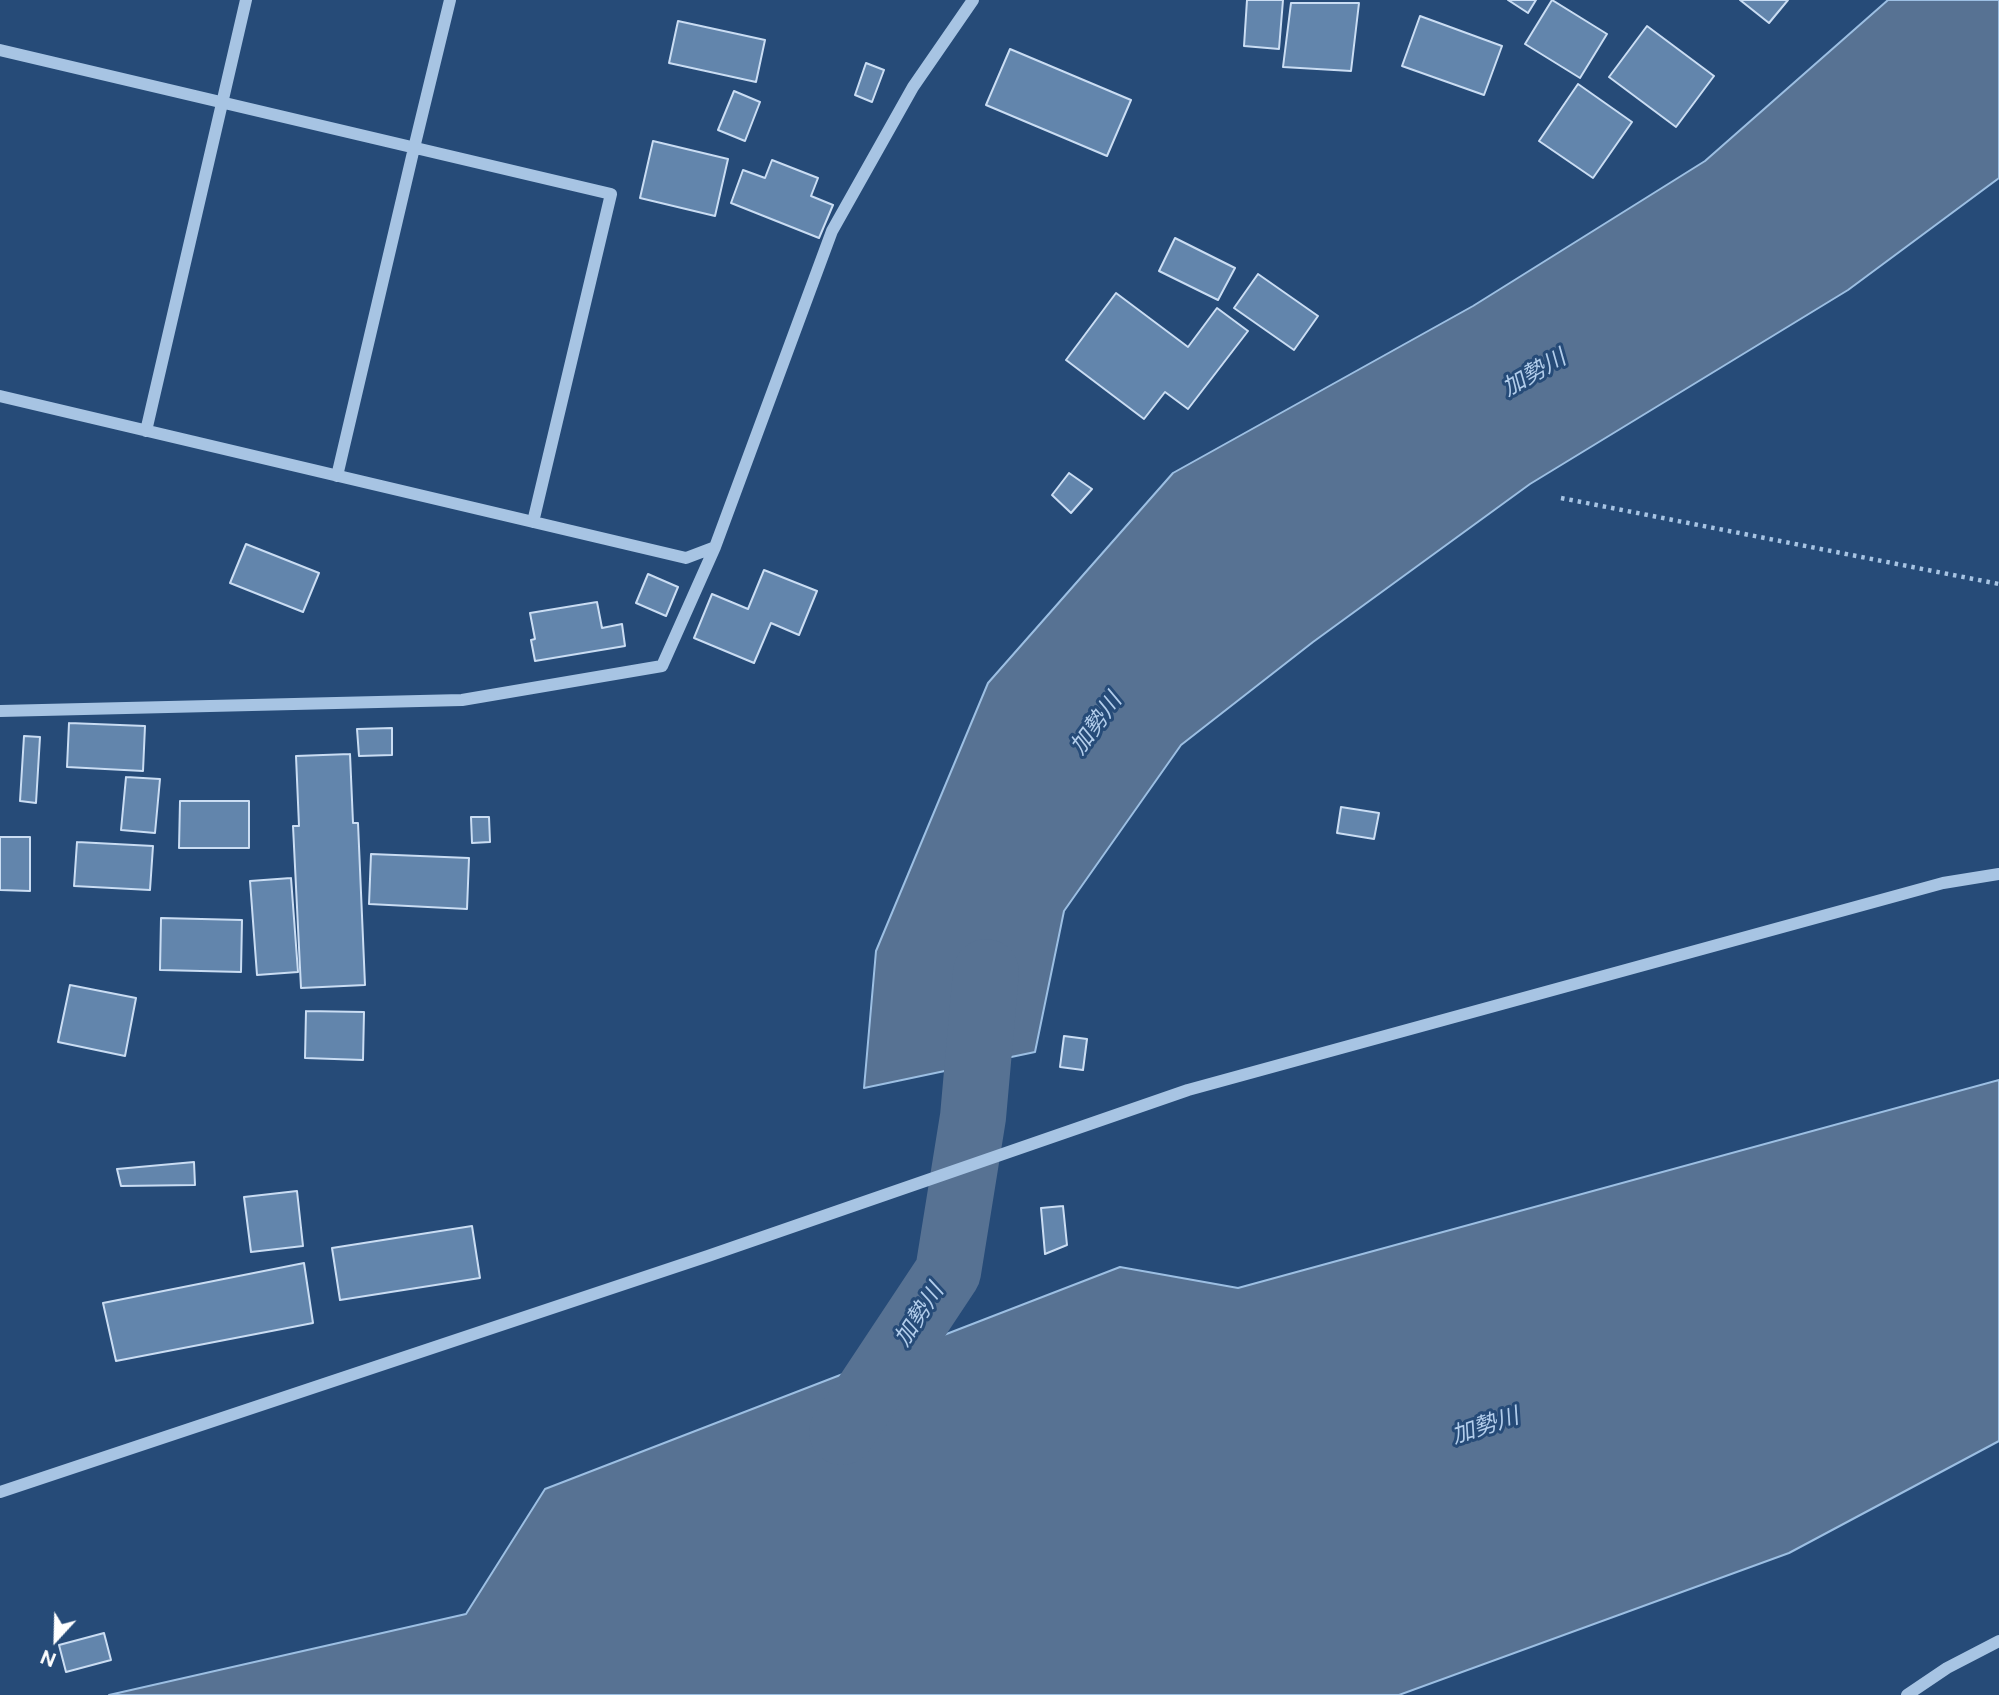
<!DOCTYPE html>
<html>
<head>
<meta charset="utf-8">
<style>
  body { margin:0 }
  #map { position:relative; width:1999px; height:1695px; overflow:hidden; background:#264b78; font-family:"Public Sans",sans-serif }
  canvas { display:block }
  .north { position:absolute; left:21px; top:1604px; width:70px; height:70px; -webkit-text-stroke:5px #264b78; paint-order:stroke; rotate:202deg; font-size:19px; font-weight:700; line-height:28px; text-align:center; color:#fff }
  .north::after { content:''; display:block; margin:auto; width:24px; height:32px; background:#fff; clip-path:polygon(50% 0,100% 100%,50% 72%,0 100%) }
</style>
</head>
<body>
<div id="map">
<canvas width="1999" height="1695"></canvas>
<div class="north">N</div>
</div>
<script>
const context = document.querySelector('canvas').getContext('2d');
context.lineJoin = 'round';
function fill(path, color) { context.fillStyle = color; context.fill(path, 'evenodd'); }
const poly = rows => new Path2D(rows.map(r => 'M' + r).join(''));
function stroke(path, color, width, dash) { context.strokeStyle = color; context.lineWidth = width; context.lineCap = dash ? 'butt' : 'round'; context.setLineDash(dash || []); context.stroke(path); }
function label(font, color, halo, rows, align = 'center') {
  context.font = font + ' "Public Sans","Noto Sans JP",sans-serif'; context.lineWidth = 6; context.setLineDash([]); context.textBaseline = 'middle'; context.strokeStyle = halo; context.fillStyle = color; for (const [text, x, y, turn = 0] of rows) {
    context.save(); context.translate(x, y); context.rotate((+turn || 0) * Math.PI / 180); context.textAlign = isNaN(turn) ? turn : align; if (halo) context.strokeText(text, 0, 0); context.fillText(text, 0, 0); context.restore();
  }
}
const water = poly([
  [1888,0,1999,0,1999,178,1848,290,1530,484,1313,642,1181,745,1064,911,1035,1052,864,1088,876,951,988,683,1173,473,1473,306,1705,161,1888,0],
  [1999,1080,1999,1441,1789,1553,1399,1695,109,1695,466,1614,545,1489,1120,1267,1238,1288,1999,1080]
]);
fill(water, '#577293');
stroke(water, '#9cbfe3', 2);
stroke(poly([
  [842,1432,948,1272,973,1117,986,972]
]), '#577293', 66);
const building = poly([
  [1247,0,1283,0,1279,49,1244,46,1247,0],
  [1508,0,1536,0,1528,13,1508,0],
  [1552,0,1607,34,1580,78,1525,44,1552,0],
  [1740,0,1788,0,1769,23,1740,0],
  [1291,3,1359,3,1351,71,1283,67,1291,3],
  [1420,16,1502,46,1484,95,1402,66,1420,16],
  [678,21,765,40,756,82,669,63,678,21],
  [1647,26,1714,76,1676,127,1609,77,1647,26],
  [1010,49,1131,100,1107,156,986,105,1010,49],
  [866,63,884,70,872,102,855,95,866,63],
  [1578,84,1632,122,1593,178,1539,141,1578,84],
  [734,91,760,102,745,141,718,130,734,91],
  [653,141,728,159,715,216,640,198,653,141],
  [772,160,818,178,811,196,833,205,819,238,731,203,743,170,765,178,772,160],
  [1175,238,1235,268,1218,300,1159,271,1175,238],
  [1258,274,1318,316,1294,350,1234,308,1258,274],
  [1116,293,1188,347,1217,308,1248,331,1188,409,1165,392,1144,419,1066,360,1116,293],
  [1069,473,1092,489,1071,513,1052,495,1069,473],
  [246,544,319,573,303,612,230,583,246,544],
  [764,570,817,591,799,635,771,623,754,663,694,638,712,594,748,609,764,570],
  [648,574,678,587,666,616,636,603,648,574],
  [597,602,602,628,622,624,625,646,535,661,531,640,535,639,530,613,597,602],
  [69,723,145,726,143,771,67,767,69,723],
  [392,728,392,755,359,756,357,729,392,728],
  [24,736,40,737,36,803,20,801,24,736],
  [350,754,353,823,358,823,365,985,301,988,293,826,299,826,296,756,350,754],
  [126,777,160,779,155,833,121,830,126,777],
  [180,801,249,801,249,848,179,848,180,801],
  [1341,807,1379,813,1374,839,1337,833,1341,807],
  [471,817,489,817,490,842,472,843,471,817],
  [0,837,30,837,30,891,0,890,0,837],
  [77,842,153,846,150,890,74,886,77,842],
  [371,854,469,858,467,909,369,904,371,854],
  [291,878,298,972,257,975,250,881,291,878],
  [161,918,242,920,241,972,160,970,161,918],
  [70,985,136,998,125,1056,58,1042,70,985],
  [306,1011,364,1012,363,1060,305,1058,306,1011],
  [1064,1036,1087,1039,1083,1070,1060,1067,1064,1036],
  [194,1162,195,1185,121,1186,117,1169,194,1162],
  [297,1191,303,1246,251,1252,244,1197,297,1191],
  [1063,1206,1067,1245,1045,1254,1041,1208,1063,1206],
  [472,1226,480,1278,340,1300,332,1248,472,1226],
  [304,1263,313,1323,116,1361,103,1303,304,1263],
  [104,1633,111,1660,66,1672,59,1645,104,1633]
]);
fill(building, '#6285ac');
stroke(building, '#caddf3', 2);
stroke(poly([
  [1561,498,1999,584]
]), '#a7c4e3', 4.5, [3.5, 5]);
stroke(poly([
  [0,50,611,194,533,522],
  [0,396,686,558,715,547],
  [146,431,246,0],
  [337,476,414,148,450,0],
  [0,711,462,700,662,666,715,547,832,231,913,87,973,0],
  [0,1492,708,1256,1188,1090,1943,883,1999,874],
  [1907,1695,1947,1668,1999,1641]
]), '#a7c4e3', 12);
label('italic 23px', '#b2cdeb', '#264b78', [
  ["加勢川",1534,373,-30],
  ["加勢川",1096,724,-54],
  ["加勢川",919,1315,-57],
  ["加勢川",1485,1426,-18]
]);
</script>
</body>
</html>
